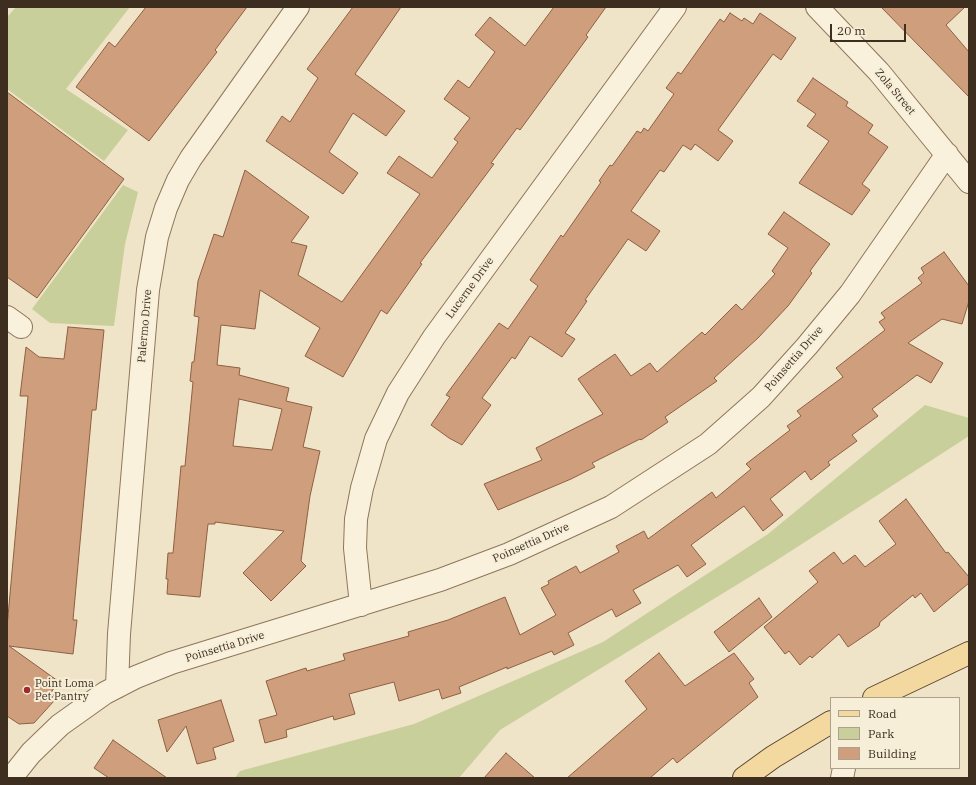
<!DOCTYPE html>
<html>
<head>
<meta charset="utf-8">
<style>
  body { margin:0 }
  #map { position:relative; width:976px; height:785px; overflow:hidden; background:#f0e4c8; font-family:"IBM Plex Serif",serif }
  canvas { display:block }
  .frame { position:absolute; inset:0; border:8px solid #3d2e20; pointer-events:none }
  .legend { position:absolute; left:830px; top:697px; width:130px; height:72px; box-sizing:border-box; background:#f7eed8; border:1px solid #ada18e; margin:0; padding:5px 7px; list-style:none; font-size:12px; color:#3d2e20 }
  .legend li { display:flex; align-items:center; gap:8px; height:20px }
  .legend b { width:20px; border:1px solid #ada18e }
  .scale { position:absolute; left:830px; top:24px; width:76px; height:18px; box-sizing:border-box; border:2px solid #3d2e20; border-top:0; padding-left:5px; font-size:12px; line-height:14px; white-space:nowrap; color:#3d2e20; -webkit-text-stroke:3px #f7eed8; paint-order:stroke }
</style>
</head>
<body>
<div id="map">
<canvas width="976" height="785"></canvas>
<div class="frame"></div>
<ul class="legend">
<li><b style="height:5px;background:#f3d9a0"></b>Road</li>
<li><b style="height:11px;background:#c9cf9b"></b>Park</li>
<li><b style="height:11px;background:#cf9f7d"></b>Building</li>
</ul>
<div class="scale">20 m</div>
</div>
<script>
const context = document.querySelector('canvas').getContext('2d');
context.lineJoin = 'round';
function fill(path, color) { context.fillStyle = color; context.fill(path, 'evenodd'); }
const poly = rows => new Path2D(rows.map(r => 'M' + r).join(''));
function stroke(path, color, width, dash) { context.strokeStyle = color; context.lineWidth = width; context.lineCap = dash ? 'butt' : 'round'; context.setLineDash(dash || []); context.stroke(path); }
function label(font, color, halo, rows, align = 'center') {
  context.font = font + ' "IBM Plex Serif",serif'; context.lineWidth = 4; context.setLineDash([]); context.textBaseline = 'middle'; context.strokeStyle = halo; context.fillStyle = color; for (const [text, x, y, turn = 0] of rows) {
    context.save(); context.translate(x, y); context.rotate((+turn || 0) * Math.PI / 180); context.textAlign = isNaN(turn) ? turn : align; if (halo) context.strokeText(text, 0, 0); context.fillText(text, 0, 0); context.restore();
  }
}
fill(poly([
  [16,7,130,7,66,89,128,130,104,161,7,89,7,17],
  [123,185,138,192,125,244,114,326,50,323,32,309],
  [925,405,969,418,969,436,774,562,500,730,459,778,235,778,240,771,414,724,603,642,768,534]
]), '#c9cf9b');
const building = poly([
  [146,7,247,7,215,50,217,52,149,141,76,87,109,42,115,47,146,7],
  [353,7,401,7,355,74,405,111,386,136,353,113,329,152,358,173,343,194,266,141,282,116,290,122,318,78,307,69,353,7],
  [554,7,606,7,586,35,588,37,520,130,517,128,491,163,494,164,420,263,422,264,387,314,381,310,343,377,305,356,320,328,260,290,255,329,221,325,217,365,240,368,239,375,289,388,286,401,312,407,303,447,320,451,310,496,301,561,306,566,271,601,243,573,284,531,215,522,215,524,208,524,200,597,167,594,168,579,166,579,168,553,173,553,181,466,185,466,193,382,190,381,192,362,194,362,199,317,194,316,198,281,214,234,223,237,245,170,309,217,291,242,307,246,298,275,342,302,420,194,387,173,399,156,432,178,458,142,454,139,470,118,444,99,458,80,469,88,495,52,475,35,490,17,525,46,554,7],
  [239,399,282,409,272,450,233,446,239,399],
  [881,7,965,7,946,25,969,52,969,97,881,7],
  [730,13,742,21,744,18,753,24,760,13,796,38,781,60,773,54,718,130,733,141,718,161,695,144,691,150,683,145,664,172,660,170,631,211,660,231,646,251,628,239,585,300,587,301,565,333,575,339,562,357,530,336,515,359,512,357,482,398,491,405,462,445,449,438,431,425,450,397,446,395,499,323,508,329,538,286,530,280,561,235,563,237,597,188,601,182,599,181,610,165,612,166,637,131,641,133,644,128,648,131,674,94,666,88,678,72,681,74,720,19,724,22,730,13],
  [813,78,848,102,846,106,873,125,868,133,888,147,862,184,870,190,852,215,799,183,829,141,807,126,816,114,797,101,813,78],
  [7,92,124,179,37,298,7,277,7,92],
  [784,212,830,244,810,271,812,273,788,306,758,338,714,378,717,381,665,417,668,422,641,440,640,439,592,463,595,467,571,479,498,510,484,484,542,460,536,448,603,414,578,379,615,354,631,376,650,363,657,372,702,332,705,335,736,304,742,310,775,274,772,271,788,248,768,234,784,212],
  [944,252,969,286,969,301,962,324,942,319,908,343,943,363,931,383,917,375,872,409,878,416,852,435,857,441,828,462,830,465,811,480,805,471,770,499,783,515,763,531,744,506,691,545,706,564,687,577,678,565,633,590,641,603,616,617,612,609,568,633,574,645,554,655,552,651,507,669,507,667,459,687,461,693,442,699,439,689,399,701,394,682,349,694,355,714,334,720,333,716,286,730,287,737,265,743,259,720,277,715,266,681,306,668,307,671,345,660,343,654,409,636,408,632,448,620,505,597,520,635,556,615,541,588,549,584,548,581,576,566,580,573,619,552,616,546,644,531,648,539,712,492,716,498,751,469,746,464,790,430,787,426,801,416,797,411,843,377,836,368,885,330,879,322,885,318,881,313,922,283,918,278,924,273,921,268,944,252],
  [68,327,104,330,96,410,92,410,73,620,77,620,73,654,9,646,58,681,51,693,54,695,51,699,54,701,34,723,19,724,7,716,7,627,28,396,20,396,26,347,39,357,64,359,68,327],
  [906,499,946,553,948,552,969,577,969,583,934,612,921,593,915,598,913,595,880,622,879,626,848,647,839,634,812,658,810,656,800,665,789,651,785,654,764,627,818,582,809,571,834,552,843,564,855,555,865,567,896,544,879,521,906,499],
  [759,598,772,617,729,652,714,632,759,598],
  [659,653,685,686,734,653,754,679,749,683,758,697,677,763,673,758,650,778,567,778,647,709,625,681,659,653],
  [221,700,234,741,213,748,216,759,197,764,186,726,167,752,158,720,221,700],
  [113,740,167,778,109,778,94,768,113,740],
  [506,753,535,778,484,778,506,753]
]);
fill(building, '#cf9f7d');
stroke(building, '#8d5f41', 1);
const minor = poly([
  [817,7,879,72,969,182],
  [7,317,21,327],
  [361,605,355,548,356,519,362,488,376,439,398,393,434,337,675,7],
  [117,687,119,634,148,290,157,237,166,208,178,180,191,158,298,7],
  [11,778,31,753,60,725,105,693,136,677,171,663,440,580,509,554,611,507,708,444,761,397,807,346,850,294,947,154],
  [842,778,844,768]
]);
const major = poly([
  [874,698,969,653],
  [744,778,773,757,831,722]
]);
stroke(minor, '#8d765c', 24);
stroke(major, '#5b4430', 24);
stroke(minor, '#faf1dc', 22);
stroke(major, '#f3d9a0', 22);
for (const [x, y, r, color] of [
  [27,690,4,"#9e2a2b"]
]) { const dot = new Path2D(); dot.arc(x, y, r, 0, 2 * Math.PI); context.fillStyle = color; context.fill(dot); stroke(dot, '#f7eed8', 1.5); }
label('11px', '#3d2e20', '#f7eed8', [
  ["Zola Street",895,92,50],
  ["Lucerne Drive",470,288,-54],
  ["Palermo Drive",145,326,-85],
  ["Poinsettia Drive",794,359,-49],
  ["Poinsettia Drive",531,543,-24],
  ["Poinsettia Drive",225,647,-17]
]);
label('11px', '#3d2e20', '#f7eed8', [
  ["Point Loma",35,684],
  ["Pet Pantry",35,697]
], 'left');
</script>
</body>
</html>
